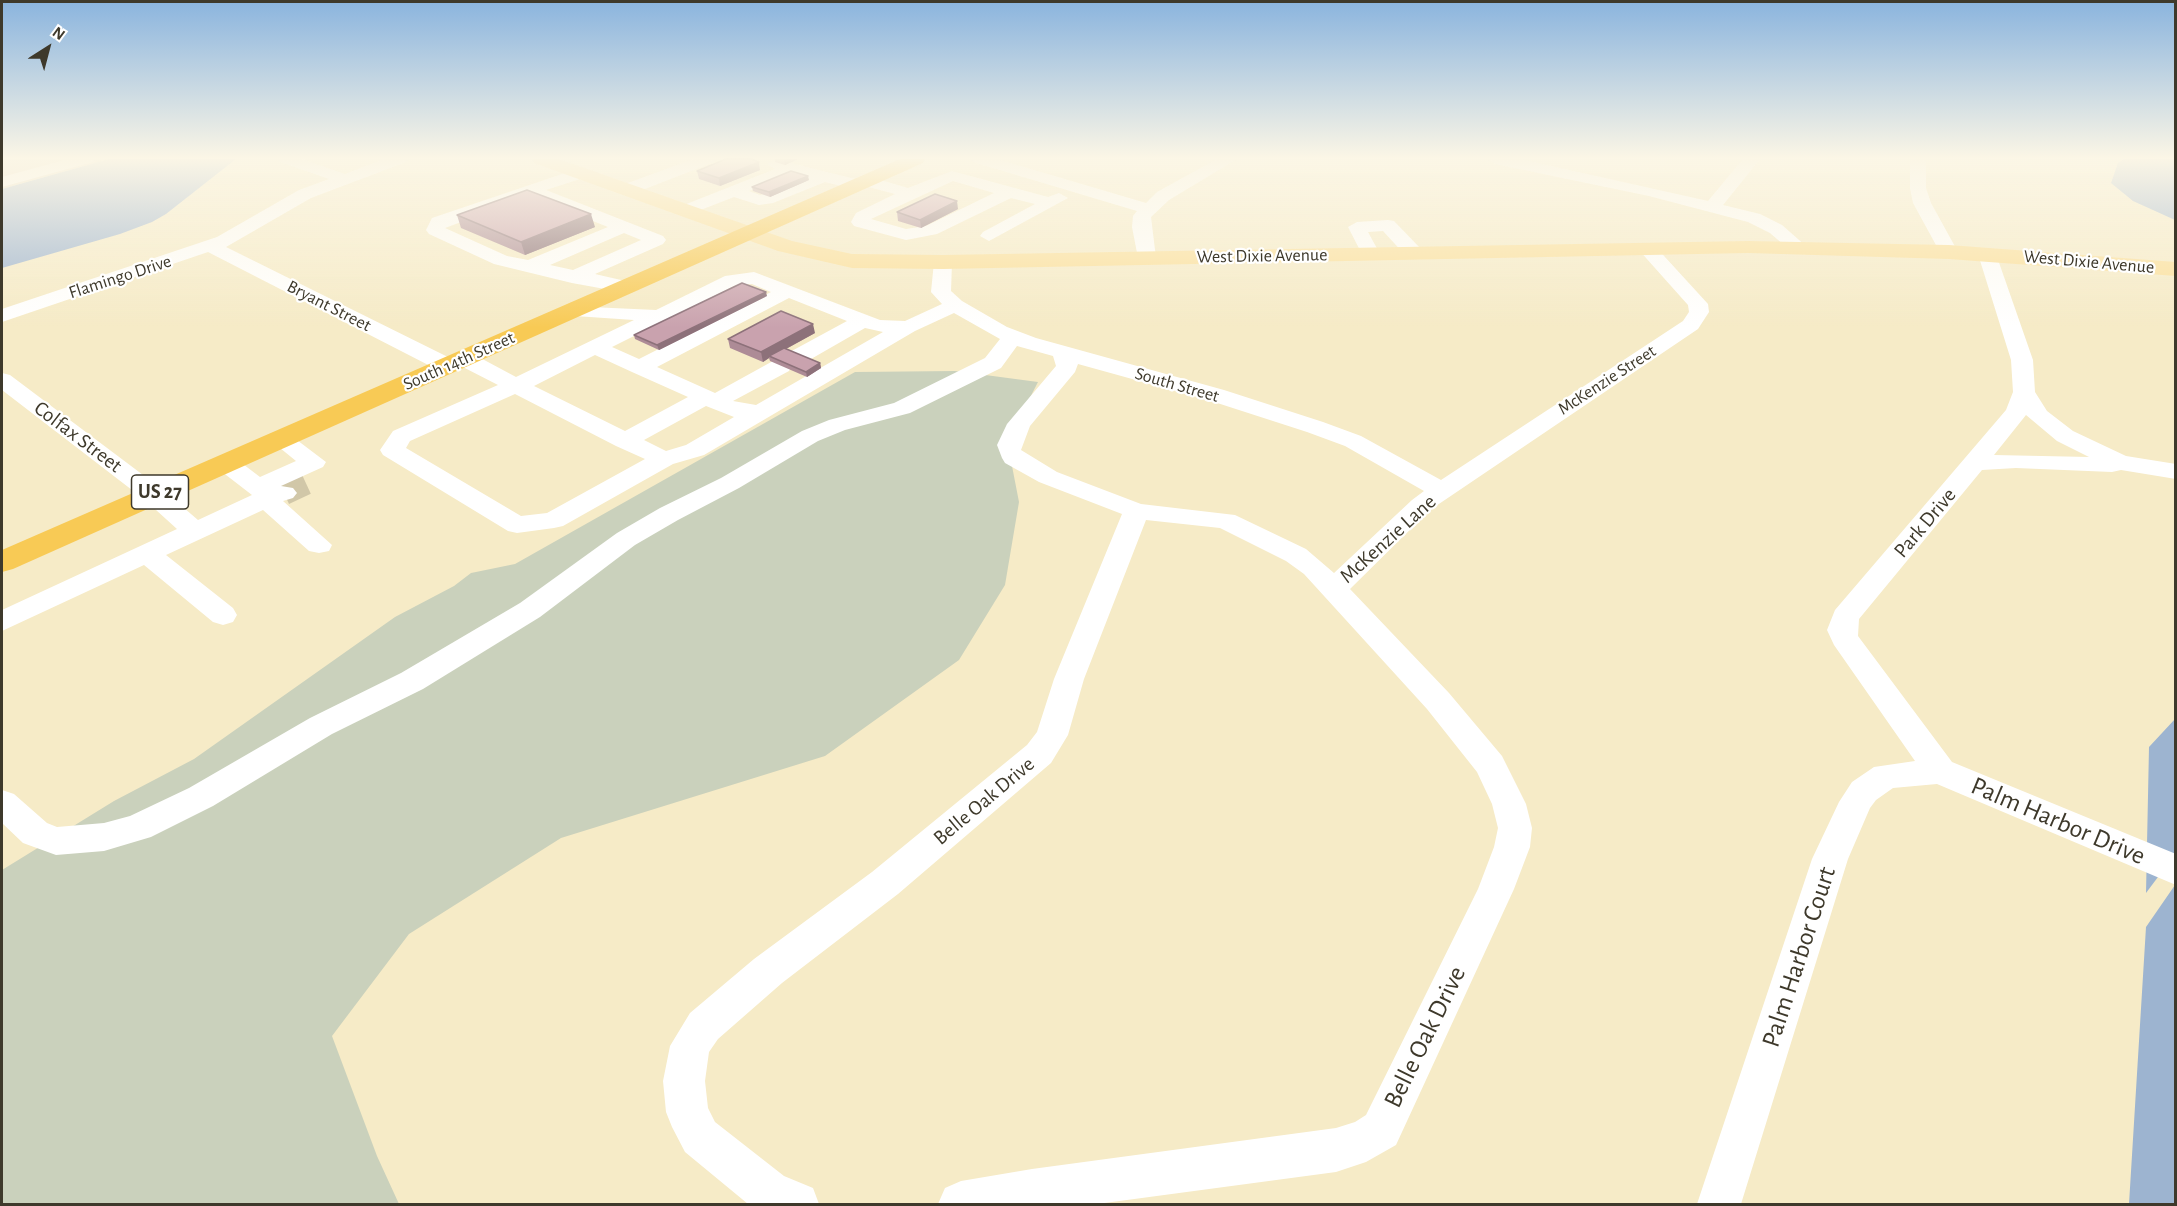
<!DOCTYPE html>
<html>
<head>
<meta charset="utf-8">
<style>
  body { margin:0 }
  #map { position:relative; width:2177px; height:1206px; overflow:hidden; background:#f6ebc7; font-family:"Alegreya Sans",sans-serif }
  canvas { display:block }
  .frame { position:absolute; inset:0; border:3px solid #3e392b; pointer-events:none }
  .north { position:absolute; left:18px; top:18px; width:60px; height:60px; -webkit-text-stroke:4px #fff; paint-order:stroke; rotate:36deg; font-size:16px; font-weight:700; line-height:24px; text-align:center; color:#3e392b }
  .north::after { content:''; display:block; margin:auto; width:21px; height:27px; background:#3e392b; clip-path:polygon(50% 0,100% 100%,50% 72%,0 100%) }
</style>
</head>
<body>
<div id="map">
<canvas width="2177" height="1206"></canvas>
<div class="frame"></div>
<div class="north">N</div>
</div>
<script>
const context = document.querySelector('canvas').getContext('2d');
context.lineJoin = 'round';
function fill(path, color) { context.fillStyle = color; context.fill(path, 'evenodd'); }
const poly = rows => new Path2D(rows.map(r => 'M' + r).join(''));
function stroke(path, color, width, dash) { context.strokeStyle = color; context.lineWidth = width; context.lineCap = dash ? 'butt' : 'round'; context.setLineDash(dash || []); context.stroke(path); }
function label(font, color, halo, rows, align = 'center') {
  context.font = font + ' "Alegreya Sans",sans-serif'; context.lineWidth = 4.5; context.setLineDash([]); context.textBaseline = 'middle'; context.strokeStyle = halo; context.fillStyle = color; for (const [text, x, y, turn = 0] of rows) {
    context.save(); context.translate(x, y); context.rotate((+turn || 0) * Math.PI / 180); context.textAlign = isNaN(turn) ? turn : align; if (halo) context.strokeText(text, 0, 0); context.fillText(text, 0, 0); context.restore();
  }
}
fill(poly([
  [2,159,109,159,2,189]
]), '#ecdfcb');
fill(poly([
  [955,371,1038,382,1016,425,1012,466,1019,502,1005,585,959,660,825,756,561,838,409,934,332,1036,377,1156,399,1204,2,1204,2,870,114,801,194,759,395,617,454,586,471,573,515,564,855,372]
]), '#cad1bc');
fill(poly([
  [109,159,236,159,166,214,152,222,120,234,2,268,2,189],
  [2124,159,2175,159,2175,220,2133,201,2111,183,2118,163],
  [2175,719,2175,874,2161,873,2146,893,2149,747],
  [2175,885,2175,1204,2129,1204,2146,927]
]), '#9db4d0');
stroke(poly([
  [284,493,310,481]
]), '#d1c7a8', 24, [24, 12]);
fill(poly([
  [68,159,95,159,93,162,2,187,2,177,68,159],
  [278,159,302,159,345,174,384,159,408,159,406,162,311,198,226,247,456,361,459,366,456,371,440,371,208,252,2,322,2,309,217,237,299,190,329,179,280,162,278,159],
  [693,159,716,159,714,162,632,194,626,195,618,190,620,186,693,159],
  [775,159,859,180,867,176,908,188,952,171,1048,197,1059,193,1068,198,989,241,980,236,983,232,1035,204,1011,198,937,234,906,240,854,226,851,222,856,213,895,194,865,186,857,190,825,182,773,203,759,205,734,197,685,216,676,211,679,207,775,169,767,164,775,159],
  [793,174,808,177,769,193,760,195,749,191,793,174],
  [953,181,994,193,926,226,906,229,871,219,953,181],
  [971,159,997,159,1146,203,1157,192,1217,159,1237,159,1169,200,1151,217,1156,258,1147,264,1138,258,1132,227,1133,216,1137,211,973,162,971,159],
  [1487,159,1520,159,1708,201,1743,159,1760,159,1723,205,1760,214,1782,225,1807,247,1805,251,1791,251,1770,233,1748,222,1649,196,1495,164,1487,159],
  [1910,159,1926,159,1926,188,1931,203,1958,252,1956,256,1942,256,1913,203,1910,188,1910,159],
  [580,168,588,173,586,177,546,190,663,236,666,240,663,244,595,274,634,283,637,287,634,291,627,293,572,283,494,264,429,234,426,230,432,218,580,168],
  [530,196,608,227,528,260,507,256,445,228,530,196],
  [624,233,641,240,573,270,550,265,624,233],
  [1388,220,1394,221,1421,249,1423,253,1421,257,1407,257,1383,231,1368,232,1380,254,1378,258,1364,258,1348,227,1357,222,1388,220],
  [1647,243,1654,245,1708,304,1709,312,1698,329,1430,510,1350,589,1449,693,1502,756,1526,804,1532,828,1530,847,1514,889,1396,1145,1366,1162,1336,1172,1097,1204,938,1204,945,1188,961,1181,1032,1169,1336,1128,1355,1122,1366,1115,1478,889,1494,847,1498,828,1492,804,1477,772,1427,709,1304,574,1286,561,1220,528,1146,520,1084,679,1068,735,1051,763,898,894,782,983,718,1039,709,1052,705,1081,708,1108,715,1122,784,1176,813,1188,819,1204,748,1204,685,1152,672,1127,666,1112,663,1081,670,1046,690,1013,754,959,872,872,1027,745,1037,732,1054,679,1122,514,1039,482,1005,463,1002,458,997,445,1007,424,1056,366,1053,356,1017,346,1001,368,910,413,845,430,818,441,739,488,678,520,635,545,540,617,423,689,332,734,213,806,151,837,104,851,56,855,23,843,2,823,2,790,14,794,47,823,57,827,104,823,130,816,189,788,310,718,401,673,520,603,617,533,660,508,721,478,802,431,829,420,894,403,985,358,1000,339,954,313,915,331,704,455,673,464,563,526,554,528,517,533,508,531,383,455,380,450,393,431,498,385,457,364,454,359,457,354,473,354,516,377,634,320,575,316,568,314,565,310,568,306,656,310,725,276,754,272,880,320,905,321,942,304,931,292,934,262,943,256,952,262,951,291,962,301,1007,327,1036,338,1224,390,1323,422,1361,436,1441,480,1683,321,1689,312,1688,305,1638,249,1647,243],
  [752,284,771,292,639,359,612,347,736,285,752,284],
  [789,298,847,321,788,353,785,358,787,361,773,361,715,393,657,367,789,298],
  [865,328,883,332,756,405,733,401,789,371,792,366,790,363,804,363,865,328],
  [595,355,632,372,688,397,625,431,534,386,595,355],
  [1078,364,1208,400,1307,432,1345,446,1424,491,1412,500,1334,573,1306,549,1235,515,1141,504,1057,472,1021,450,1030,426,1075,372,1078,364],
  [515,394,616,446,645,459,547,513,521,516,406,448,410,441,515,394],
  [706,406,734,417,686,445,666,451,644,440,706,406],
  [1987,248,1996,254,2033,360,2035,392,2047,411,2073,431,2126,456,2176,464,2176,479,2121,470,2112,472,2016,468,1982,470,1859,619,1858,636,1952,762,2176,854,2176,885,1937,784,1893,788,1876,800,1870,808,1848,859,1741,1204,1697,1204,1812,859,1839,802,1852,782,1874,767,1915,761,1834,645,1827,630,1835,610,2006,410,2013,392,2011,360,1978,254,1987,248],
  [2026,415,2057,441,2089,457,1994,455,2026,415],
  [2,373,10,375,163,490,198,520,252,495,217,468,214,463,217,458,226,456,235,458,260,477,296,461,269,439,273,434,281,432,289,434,326,462,323,467,281,486,293,488,297,493,293,498,283,501,332,545,329,551,319,553,309,551,263,510,166,555,233,608,237,615,233,622,223,625,213,622,144,565,2,631,2,610,177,529,145,500,2,390,2,373]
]), '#fff');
fill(poly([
  [532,159,559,159,792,241,852,254,943,255,1748,241,1949,245,2176,262,2176,276,1949,259,1748,253,943,269,852,268,778,251,534,163,532,159]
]), '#fbdf99');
fill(poly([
  [900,159,925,159,923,163,13,569,2,572,2,550,900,159]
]), '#f8ca55');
fill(poly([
  [775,159,798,159,785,165,775,162],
  [760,170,720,186,699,179,697,171],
  [809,180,770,197,753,191,752,187],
  [958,209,921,228,898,221,897,212],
  [457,215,595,227,525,255,461,228],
  [767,296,659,350,635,339,634,335],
  [815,333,786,349,820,363,821,368,807,377,770,361,769,358,763,362,730,348,728,339]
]), '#ad8b96');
fill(poly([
  [788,159,798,159,785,165,784,161],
  [759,162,760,170,720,186,719,178],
  [808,176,809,180,770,197,769,192],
  [957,201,958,209,921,228,920,220],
  [591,214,595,227,525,255,521,242],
  [766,292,767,296,659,350,657,345],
  [813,324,815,333,771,357,769,356,769,358,763,362,761,352],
  [820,363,821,368,807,377,806,372]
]), '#8d717a');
const building = poly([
  [726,159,751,159,759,162,719,178,697,171,726,159],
  [791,171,808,176,769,192,752,187,791,171],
  [527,190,591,214,521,242,457,215,527,190],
  [935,194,957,201,920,220,897,212,935,194],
  [742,283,766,292,657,345,634,335,742,283],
  [781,311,813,324,761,352,728,339,781,311],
  [784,348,820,363,806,372,769,356,784,348]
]);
fill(building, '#c9a2ae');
stroke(building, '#8d717a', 1.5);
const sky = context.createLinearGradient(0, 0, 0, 328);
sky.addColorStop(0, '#8ab4de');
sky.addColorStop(0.48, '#fbf6e6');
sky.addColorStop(1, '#fbf6e600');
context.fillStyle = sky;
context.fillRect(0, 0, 2177, 328);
label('18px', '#3e392b', '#fff', [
  ["West Dixie Avenue",1262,256,-1],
  ["West Dixie Avenue",2089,262,5],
  ["Flamingo Drive",120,277,-18],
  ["Bryant Street",329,306,27],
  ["South 14th Street",459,361,-24],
  ["McKenzie Street",1607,380,-33],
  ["South Street",1177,385,16]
]);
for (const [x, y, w] of [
  [160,492,57]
]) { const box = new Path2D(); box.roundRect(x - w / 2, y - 17, w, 34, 4.5); context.fillStyle = '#fff'; context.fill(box); stroke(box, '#3e392b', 1.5); }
label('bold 20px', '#3e392b', null, [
  ["US 27",160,492]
]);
label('21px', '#3e392b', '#fff', [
  ["Colfax Street",78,437,37],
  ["Park Drive",1925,523,-50],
  ["McKenzie Lane",1388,539,-42],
  ["Belle Oak Drive",984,801,-40]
]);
label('26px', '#3e392b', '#fff', [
  ["Palm Harbor Drive",2058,821,23],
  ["Palm Harbor Court",1799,957,-72],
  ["Belle Oak Drive",1425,1037,-64]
]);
</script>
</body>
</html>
